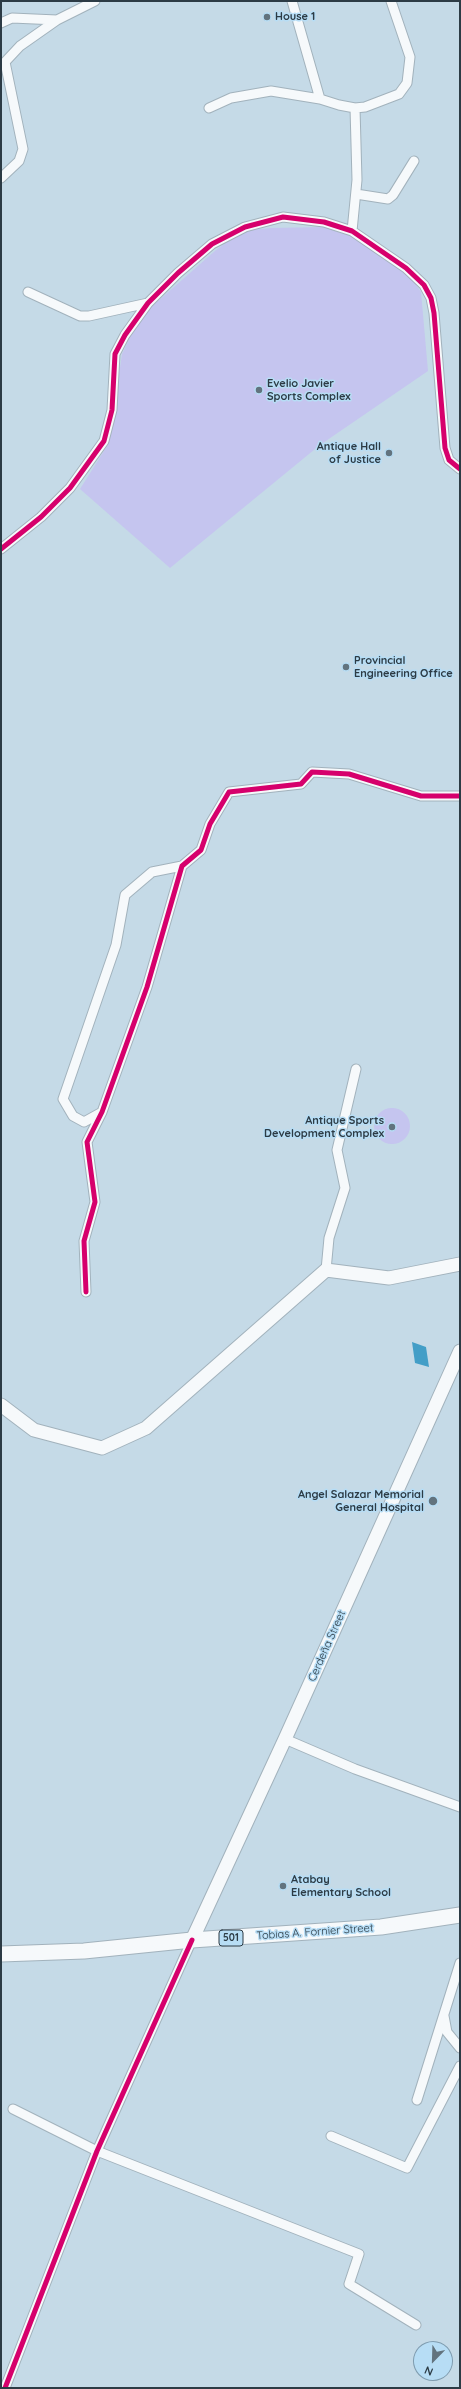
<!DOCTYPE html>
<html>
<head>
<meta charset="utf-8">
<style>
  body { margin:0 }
  #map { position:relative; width:461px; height:2389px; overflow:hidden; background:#c5dae7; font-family:Quicksand,sans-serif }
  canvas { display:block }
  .frame { position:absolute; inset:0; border:2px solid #2c3b45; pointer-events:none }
  .north { position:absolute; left:413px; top:2341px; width:40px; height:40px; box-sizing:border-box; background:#b7ddf5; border:1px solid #7f9caf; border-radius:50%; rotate:203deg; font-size:11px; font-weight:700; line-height:16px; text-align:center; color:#2c3b45 }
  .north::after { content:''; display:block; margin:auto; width:14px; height:18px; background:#62737e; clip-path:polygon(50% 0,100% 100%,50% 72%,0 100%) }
</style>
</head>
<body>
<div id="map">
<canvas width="461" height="2389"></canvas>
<div class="frame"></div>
<div class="north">N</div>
</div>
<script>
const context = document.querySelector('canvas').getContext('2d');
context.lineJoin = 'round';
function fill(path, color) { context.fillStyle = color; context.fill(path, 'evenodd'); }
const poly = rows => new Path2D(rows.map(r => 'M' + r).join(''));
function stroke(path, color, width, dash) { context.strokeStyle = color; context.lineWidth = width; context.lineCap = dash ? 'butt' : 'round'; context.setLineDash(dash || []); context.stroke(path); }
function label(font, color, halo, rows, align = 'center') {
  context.font = font + ' Quicksand,sans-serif'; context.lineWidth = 3; context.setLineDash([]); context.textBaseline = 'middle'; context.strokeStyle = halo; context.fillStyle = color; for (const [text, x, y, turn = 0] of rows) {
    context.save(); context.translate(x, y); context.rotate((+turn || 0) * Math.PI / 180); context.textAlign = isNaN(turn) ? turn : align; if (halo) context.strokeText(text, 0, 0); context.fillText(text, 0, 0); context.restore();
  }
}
fill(poly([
  [323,227,353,237,372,248,412,279,421,292,428,371,320,445,170,568,80,489,109,443,122,354,131,335,149,309,216,250,241,231,271,228],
  '374 1126a18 18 0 1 1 36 0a18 18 0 1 1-36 0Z'
]), '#c5c5ef');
fill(poly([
  [412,1342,426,1347,429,1367,415,1363]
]), '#439ec7');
const street = poly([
  [292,1,320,99,339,105,355,108,365,107,399,94,407,83,410,57,391,1],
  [1,23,12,18,57,20],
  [209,108,231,98,271,91,320,99],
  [1,178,19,161,23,149,5,62,20,46,57,20,95,1],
  [356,194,388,199,393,195,414,161],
  [352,231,357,180,355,108],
  [28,292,80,316,89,316,148,303],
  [1,549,41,517,70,488,104,441,112,410,115,354,125,335,148,303,178,273,212,244,245,227,283,217,324,222,352,231,406,268,424,285,431,298,434,313,445,448,449,460,460,469],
  [102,1112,84,1122,73,1116,63,1099,116,945,125,895,152,872,182,866],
  [326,1270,329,1238,345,1188,337,1150,356,1069],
  [86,1292,84,1241,95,1202,87,1142,102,1112,147,987,182,866,201,850,210,824,229,792,301,784,312,772,349,774,421,796,460,796],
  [285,1739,355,1769,460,1807],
  [444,2016,447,2032,460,2048],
  [417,2100,460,1963],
  [13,2109,97,2151,359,2254,349,2284,416,2325],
  [331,2136,407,2168,460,2066],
  [5,2388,97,2151,192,1940]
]);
const secondary = poly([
  [1,1405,34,1430,102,1448,146,1428,326,1270,389,1278,460,1264],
  [192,1940,285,1739,460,1351]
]);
const primary = poly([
  [1,1954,84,1951,192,1940,381,1927,460,1915]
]);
stroke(street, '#a2b2bc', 11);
stroke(secondary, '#a2b2bc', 15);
stroke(primary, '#a2b2bc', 17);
stroke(street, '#f6f9fb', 9);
stroke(secondary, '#f6f9fb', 13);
stroke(primary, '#f6f9fb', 15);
stroke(poly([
  [1,549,41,517,70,488,104,441,112,410,115,354,125,335,148,303,178,273,212,244,245,227,283,217,324,222,352,231,406,268,424,285,431,298,434,313,445,448,449,460,460,469],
  [86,1292,84,1241,95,1202,87,1142,102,1112,147,987,182,866,201,850,210,824,229,792,301,784,312,772,349,774,421,796,460,796],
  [5,2388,97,2151,192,1940]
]), '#d6006c', 5);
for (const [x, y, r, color] of [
  [267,17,4,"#62737e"],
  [259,390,4,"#62737e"],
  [389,453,4,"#62737e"],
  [346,667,4,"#62737e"],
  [392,1127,4,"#62737e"],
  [433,1501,5,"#62737e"],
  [283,1886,4,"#62737e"]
]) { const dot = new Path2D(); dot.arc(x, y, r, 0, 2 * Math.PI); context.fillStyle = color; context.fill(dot); stroke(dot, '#b7ddf5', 1.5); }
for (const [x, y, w] of [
  [231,1938,24]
]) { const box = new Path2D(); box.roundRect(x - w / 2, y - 8, w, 16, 3); context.fillStyle = '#b7ddf5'; context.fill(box); stroke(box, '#2c3b45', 1); }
label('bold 10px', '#2c3b45', null, [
  ["501",231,1938]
]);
label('bold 11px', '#2c3b45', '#b7ddf5', [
  ["House 1",275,17],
  ["Evelio Javier",267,384],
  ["Sports Complex",267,397],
  ["Antique Hall",381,447,"right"],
  ["of Justice",381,460,"right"],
  ["Provincial",354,661],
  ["Engineering Office",354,674],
  ["Antique Sports",384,1121,"right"],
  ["Development Complex",384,1134,"right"],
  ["Angel Salazar Memorial",424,1495,"right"],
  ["General Hospital",424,1508,"right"],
  ["Atabay",291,1880],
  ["Elementary School",291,1893]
], 'left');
label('11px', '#2c3b45', '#b7ddf5', [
  ["Cerdeña Street",327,1646,-66],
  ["Tobias A. Fornier Street",315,1932,-4]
]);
</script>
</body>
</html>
